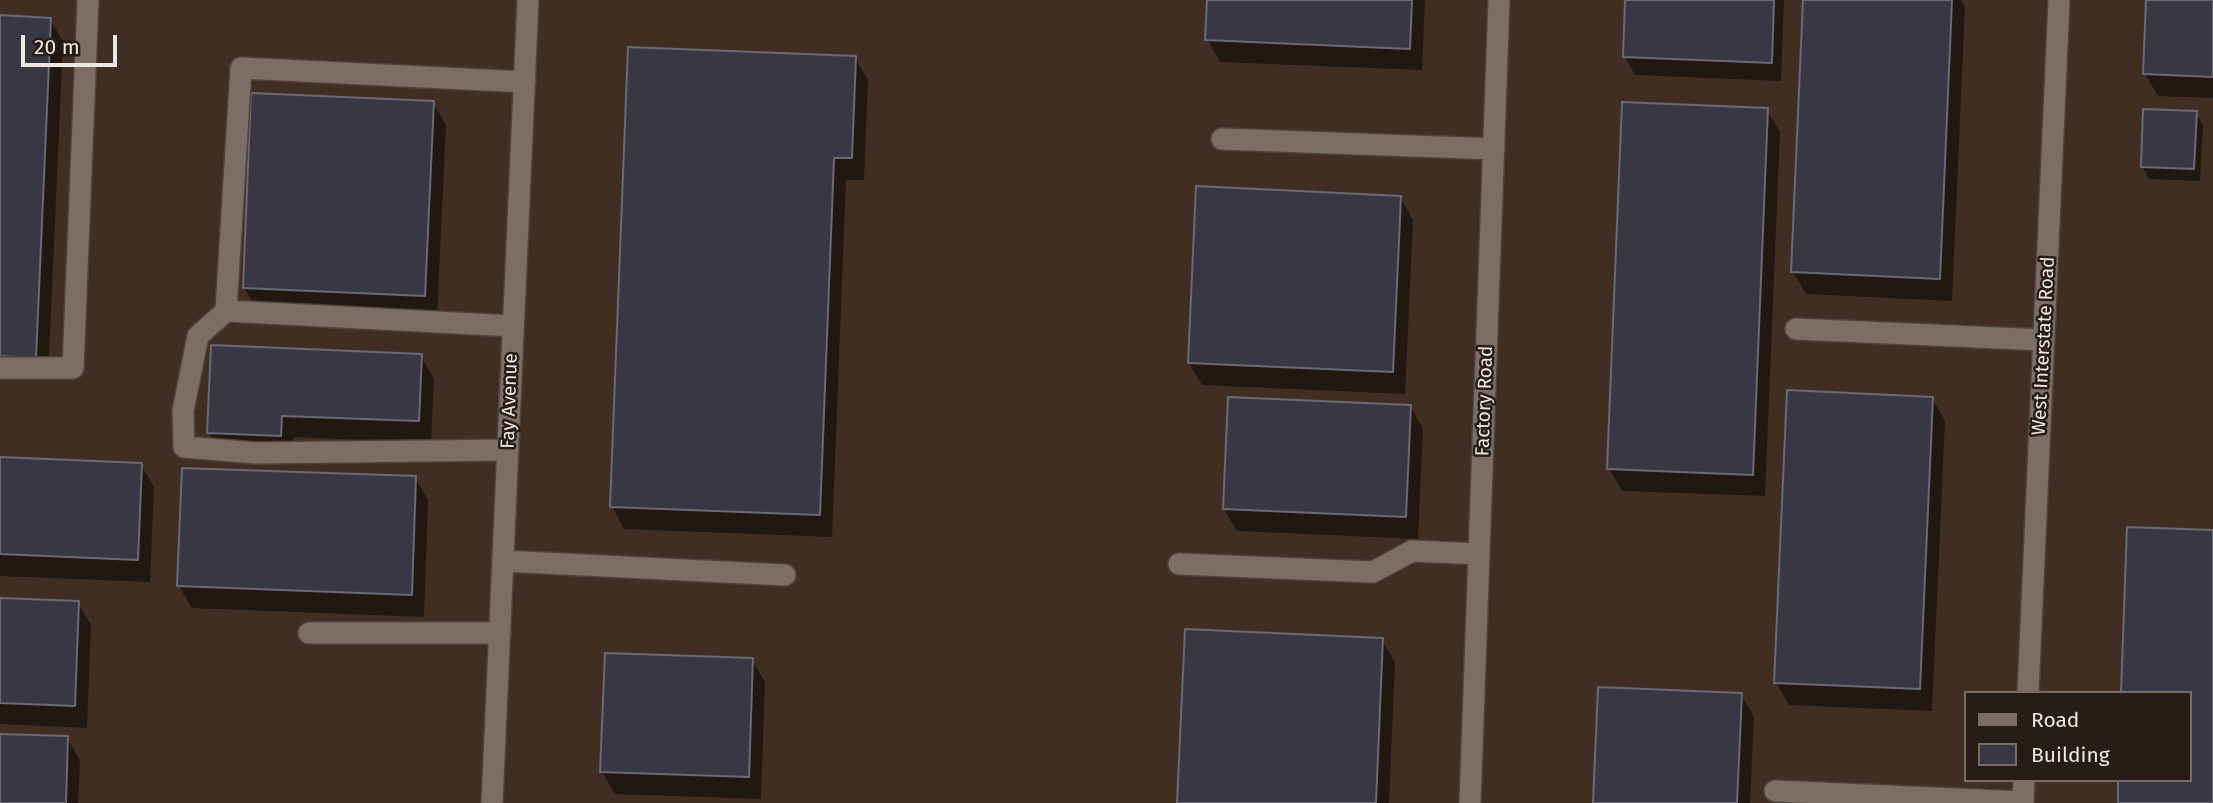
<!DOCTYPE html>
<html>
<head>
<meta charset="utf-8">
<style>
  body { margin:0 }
  #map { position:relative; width:2213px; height:803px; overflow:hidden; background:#32271f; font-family:"Fira Sans",sans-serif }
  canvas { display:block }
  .legend { position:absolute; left:1964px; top:691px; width:228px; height:91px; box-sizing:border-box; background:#281d16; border:2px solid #776d67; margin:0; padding:9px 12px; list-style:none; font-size:21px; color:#eee6e1 }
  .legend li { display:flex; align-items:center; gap:14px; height:35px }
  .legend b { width:35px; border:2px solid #776d67 }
  .scale { position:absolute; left:21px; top:35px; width:96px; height:32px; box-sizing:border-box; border:4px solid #eee6e1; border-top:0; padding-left:9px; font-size:21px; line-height:24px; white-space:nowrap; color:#eee6e1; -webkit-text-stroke:5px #281d16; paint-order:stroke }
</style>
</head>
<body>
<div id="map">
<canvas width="2213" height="803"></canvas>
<ul class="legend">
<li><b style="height:9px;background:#7c6e65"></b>Road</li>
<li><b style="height:19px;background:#393743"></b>Building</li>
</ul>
<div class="scale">20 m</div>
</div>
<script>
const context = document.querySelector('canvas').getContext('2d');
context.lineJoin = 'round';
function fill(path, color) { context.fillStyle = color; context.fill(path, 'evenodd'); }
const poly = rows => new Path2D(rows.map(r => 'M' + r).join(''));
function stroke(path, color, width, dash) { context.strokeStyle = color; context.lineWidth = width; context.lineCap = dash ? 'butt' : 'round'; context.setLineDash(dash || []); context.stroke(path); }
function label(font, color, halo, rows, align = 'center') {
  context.font = font + ' "Fira Sans",sans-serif'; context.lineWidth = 5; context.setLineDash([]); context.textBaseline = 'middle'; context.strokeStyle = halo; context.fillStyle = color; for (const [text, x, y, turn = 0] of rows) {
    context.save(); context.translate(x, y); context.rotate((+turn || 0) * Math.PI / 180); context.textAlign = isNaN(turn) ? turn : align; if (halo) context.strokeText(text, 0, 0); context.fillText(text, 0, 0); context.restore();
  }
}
fill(poly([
  [0,0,2213,0,2213,803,0,803],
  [1966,693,2190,693,2190,780,1966,780]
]), '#402e23');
fill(poly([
  [1209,0,1425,0,1422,70,1220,62,1207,39],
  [1627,0,1784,0,1781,81,1635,75,1625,57],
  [1805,0,1961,0,1965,6,1952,301,1806,294,1793,272],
  [2148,0,2213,0,2213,98,2158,96,2145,74],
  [0,17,50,19,63,42,48,379,0,377],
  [855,57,868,80,864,180,846,180,832,537,624,529,612,506],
  [433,103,446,125,437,318,257,310,244,288],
  [1767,110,1780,132,1765,496,1622,491,1609,468],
  [2196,113,2203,125,2200,181,2149,179,2142,166],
  [1400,197,1413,220,1405,394,1202,385,1189,363],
  [421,356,434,379,431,443,294,437,293,458,222,455,209,432],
  [1932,398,1945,421,1932,711,1789,705,1776,682],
  [1410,406,1423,429,1418,539,1237,531,1224,509],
  [0,459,141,465,154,487,150,582,0,576],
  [415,478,428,500,424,617,192,608,179,586],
  [0,599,78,603,91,625,87,728,0,724],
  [1382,640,1395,662,1389,803,1179,803],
  [752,660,765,682,761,799,615,794,602,772],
  [1741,694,1754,717,1750,803,1595,803],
  [0,735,67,738,80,760,78,803,0,803]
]), '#0007');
const building = poly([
  [1207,0,1412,0,1410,49,1205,40,1207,0],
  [1625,0,1774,0,1772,63,1623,57,1625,0],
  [1803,0,1952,0,1940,279,1791,272,1803,0],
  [2146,0,2213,0,2213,77,2143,74,2146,0],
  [0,15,51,18,36,358,0,356,0,15],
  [628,47,856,56,852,158,834,158,820,515,610,507,628,47],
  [251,93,434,101,425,296,243,288,251,93],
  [1622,102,1768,108,1753,475,1607,469,1622,102],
  [2143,109,2197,111,2194,169,2141,167,2143,109],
  [1196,186,1401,196,1393,372,1188,363,1196,186],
  [211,345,422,354,419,421,282,416,281,436,207,433,211,345],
  [1787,390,1933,397,1920,689,1774,683,1787,390],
  [1228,397,1411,405,1406,517,1223,509,1228,397],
  [0,457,142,463,138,560,0,554,0,457],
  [182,468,416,476,412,595,177,586,182,468],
  [2127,527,2213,530,2213,803,2118,803,2118,780,2190,780,2190,693,2121,693,2127,527],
  [0,598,79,601,75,706,0,703,0,598],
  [1185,629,1383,638,1376,803,1177,803,1185,629],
  [605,653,753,658,749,777,600,772,605,653],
  [1598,687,1742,693,1737,803,1593,803,1598,687],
  [0,734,68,736,66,803,0,803,0,734]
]);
fill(building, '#393743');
stroke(building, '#6c6977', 2);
const minor = poly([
  [1222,139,1494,149],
  [226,311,198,336,183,411,184,447,256,453,508,450],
  [513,326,226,311,241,68,525,82],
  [1796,329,2044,340],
  [0,368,73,368,88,0],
  [503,561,785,575],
  [1179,564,1373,572,1412,551,1479,554],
  [309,633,500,633],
  [2028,693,2059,0],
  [1775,791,2023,802],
  [492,803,528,0],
  [1470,803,1499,0],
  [2023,803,2024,780]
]);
stroke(minor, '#4d433d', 24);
stroke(minor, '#7c6e65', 21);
label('19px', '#eee6e1', '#281d16', [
  ["West Interstate Road",2044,346,-87],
  ["Fay Avenue",510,401,-88],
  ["Factory Road",1485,401,-88]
]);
</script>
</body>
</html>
